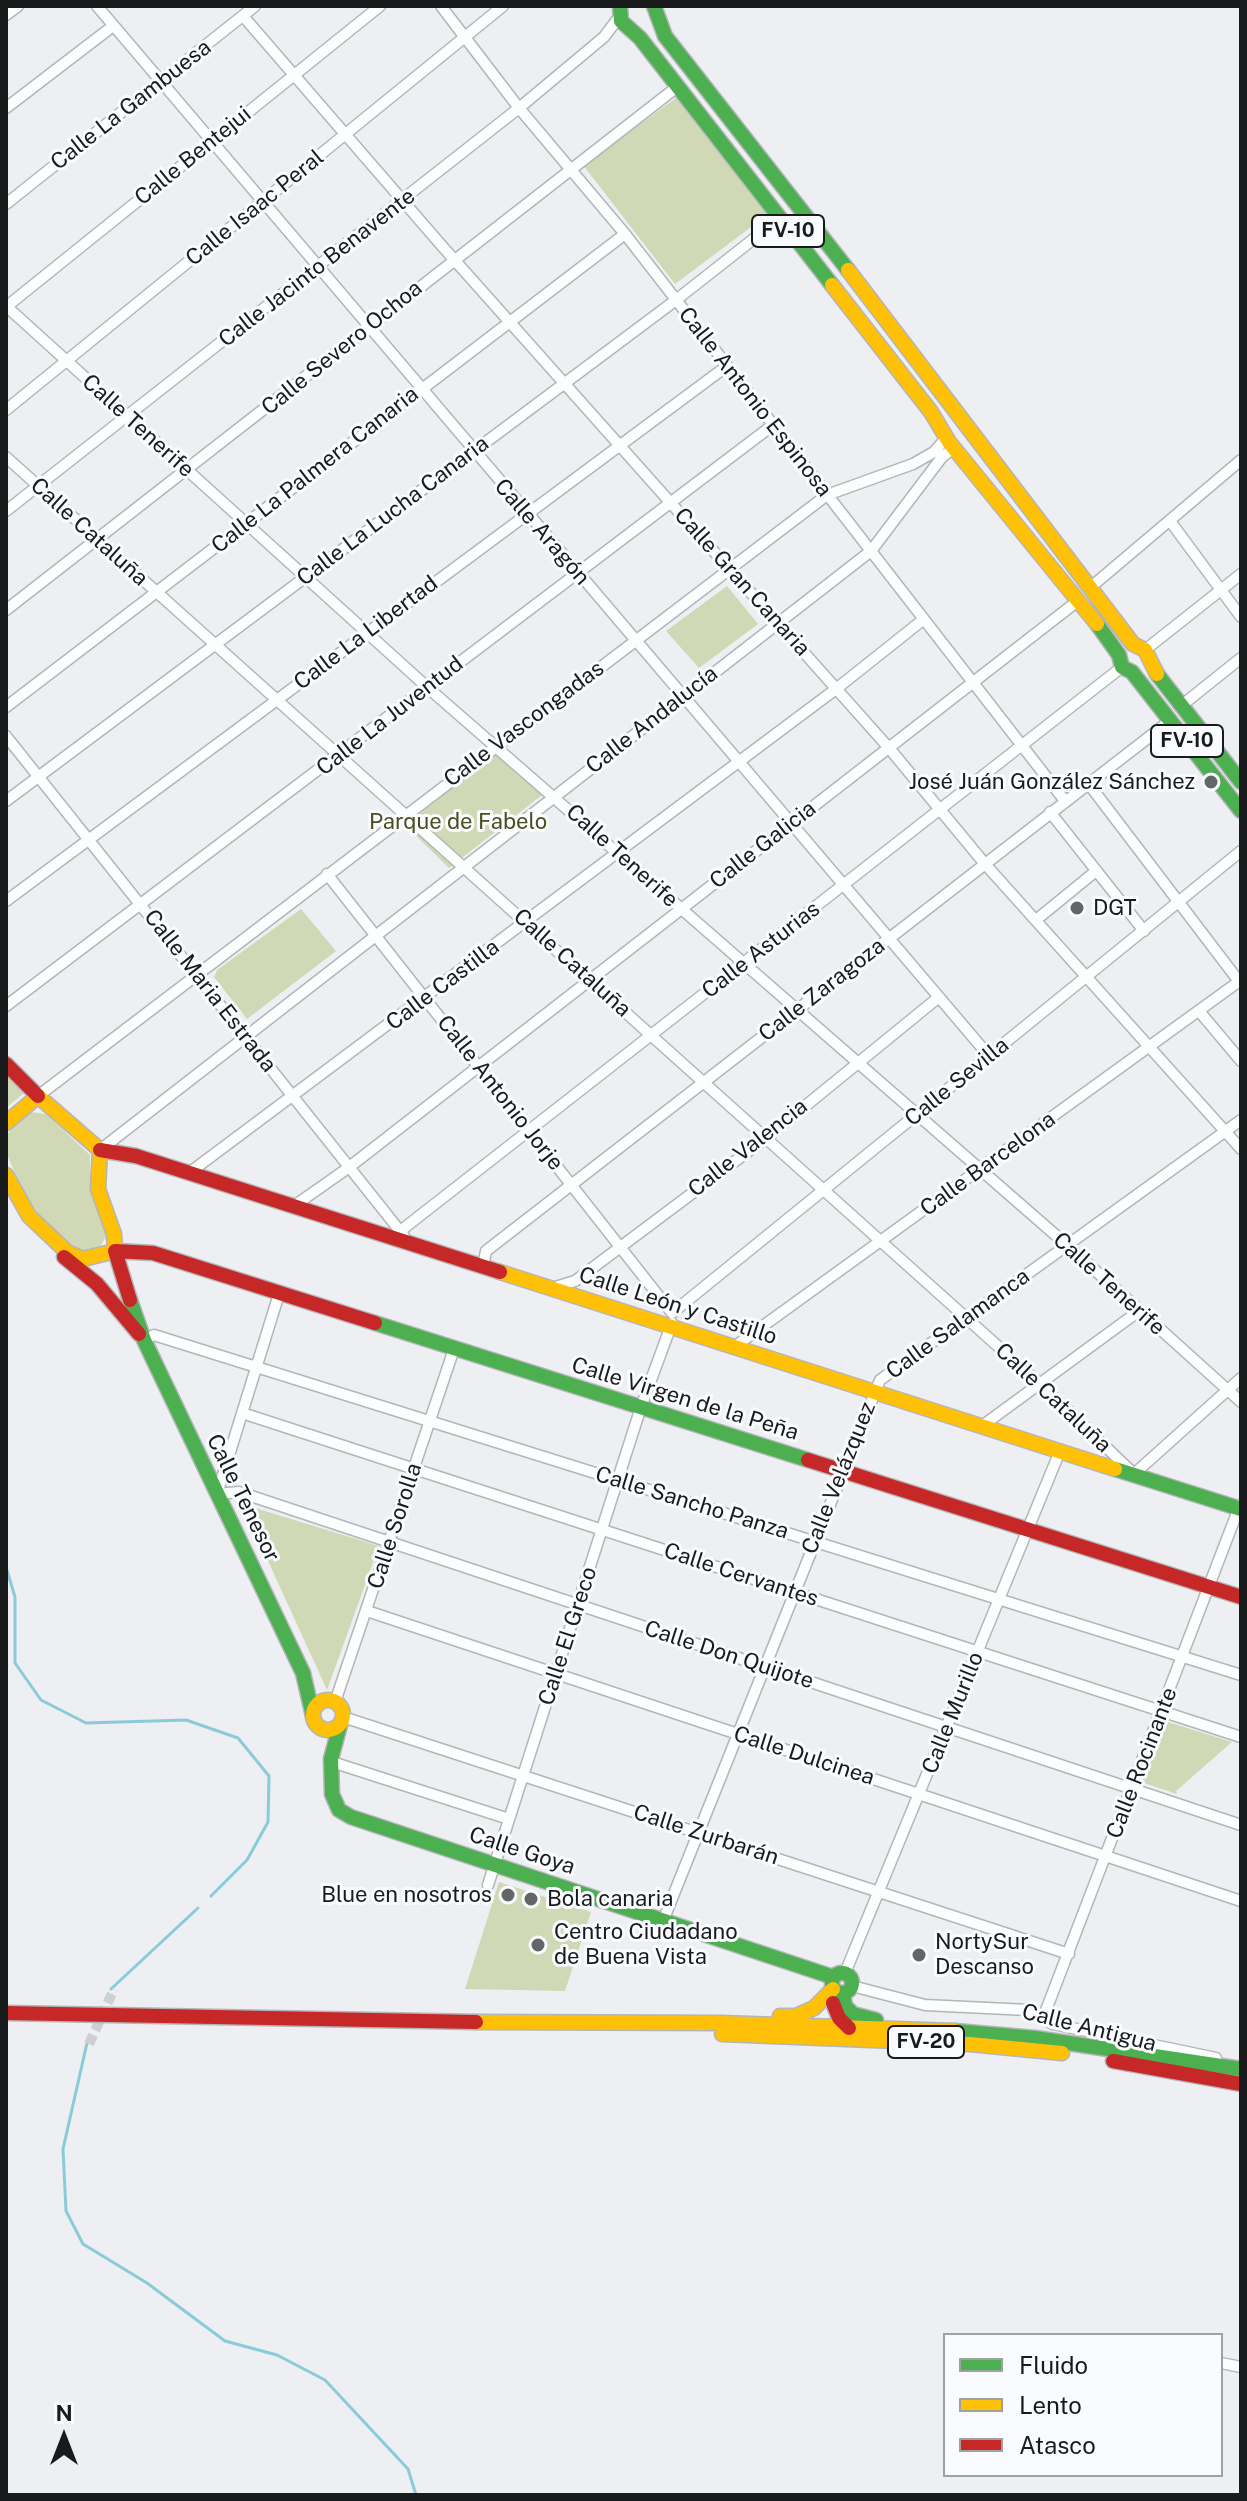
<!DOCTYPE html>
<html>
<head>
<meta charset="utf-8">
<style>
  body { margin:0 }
  #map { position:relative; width:1247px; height:2501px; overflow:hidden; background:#edeff3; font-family:"Public Sans",sans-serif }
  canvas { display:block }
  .frame { position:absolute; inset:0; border:8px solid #191a1c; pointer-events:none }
  .legend { position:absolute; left:943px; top:2333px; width:280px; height:144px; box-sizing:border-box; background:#fafbfe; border:2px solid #a0a1a4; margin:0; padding:10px 14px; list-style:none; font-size:24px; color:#191a1c }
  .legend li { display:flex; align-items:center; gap:16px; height:40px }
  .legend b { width:40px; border:2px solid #a0a1a4 }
  .north { position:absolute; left:24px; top:2397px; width:80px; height:80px; -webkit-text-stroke:6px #fafbfe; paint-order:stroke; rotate:0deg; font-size:22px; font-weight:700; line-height:32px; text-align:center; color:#191a1c }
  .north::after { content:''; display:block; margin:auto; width:28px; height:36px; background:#191a1c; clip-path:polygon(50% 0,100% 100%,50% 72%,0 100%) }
</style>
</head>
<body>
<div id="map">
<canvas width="1247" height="2501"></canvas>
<div class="frame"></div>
<ul class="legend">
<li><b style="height:10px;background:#4caf50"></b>Fluido</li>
<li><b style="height:10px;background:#ffc107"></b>Lento</li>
<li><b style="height:10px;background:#c62828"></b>Atasco</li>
</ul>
<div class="north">N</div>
</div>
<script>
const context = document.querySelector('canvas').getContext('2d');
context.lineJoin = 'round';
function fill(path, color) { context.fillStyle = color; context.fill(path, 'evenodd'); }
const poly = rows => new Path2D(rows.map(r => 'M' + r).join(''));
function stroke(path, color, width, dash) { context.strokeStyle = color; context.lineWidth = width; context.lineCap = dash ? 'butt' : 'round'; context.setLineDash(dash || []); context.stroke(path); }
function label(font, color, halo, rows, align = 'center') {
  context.font = font + ' "Public Sans",sans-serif'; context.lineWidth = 6; context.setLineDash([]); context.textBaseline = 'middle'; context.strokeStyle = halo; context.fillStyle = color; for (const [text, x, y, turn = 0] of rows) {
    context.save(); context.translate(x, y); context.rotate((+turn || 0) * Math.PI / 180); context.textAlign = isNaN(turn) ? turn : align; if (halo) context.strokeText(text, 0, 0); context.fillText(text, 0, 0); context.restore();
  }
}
fill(poly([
  [676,98,767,215,675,284,583,165],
  [727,586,758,624,699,668,666,631],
  [496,754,542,795,449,868,405,825],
  [301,909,336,951,247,1019,214,977,217,970],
  [6,1073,25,1092,6,1108],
  [30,1112,46,1114,90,1155,90,1187,107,1235,97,1252,77,1253,41,1218,20,1186,7,1154,6,1137,12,1127],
  [242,1504,379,1546,327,1690],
  [1165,1721,1232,1742,1176,1791,1177,1794,1141,1782],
  [499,1882,591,1912,565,1991,465,1989]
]), '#d0d8b5');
stroke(poly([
  [6,1567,15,1597,15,1663,41,1700,86,1723,186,1720,238,1738,269,1776,268,1822,247,1860,211,1896],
  [111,1989,198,1908],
  [87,2043,63,2149,66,2211,83,2244,147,2283,225,2341,277,2355,325,2380,408,2469,416,2495]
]), '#8acbda', 3);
stroke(poly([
  [89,2044,114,1989]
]), '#cdcfd3', 10, [10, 5]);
const street = poly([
  [97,6,989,1056],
  [441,6,519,108,625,234,1065,801],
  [6,15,18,6],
  [243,16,442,246,889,748,985,864,1241,1149],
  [6,108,113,26],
  [6,204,255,6],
  [6,306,427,687,1067,1245,1241,1402],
  [6,307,380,6],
  [6,410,503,6],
  [6,457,1040,1384,1134,1474,1241,1378],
  [6,511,519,108,604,37,619,17],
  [1170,521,1241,617],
  [1091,587,1241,460],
  [6,610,677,87],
  [1145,650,1241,574],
  [1181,706,1241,658],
  [6,707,625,234],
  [6,736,404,1236],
  [1088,783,1241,984],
  [6,801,676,300,779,219],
  [1050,812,1144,931],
  [327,874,672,1313],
  [6,901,727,366],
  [1036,920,1096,871],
  [6,1006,773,425],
  [1199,1011,1241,1061],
  [38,1096,827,495,913,464,934,452,947,437],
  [100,1150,871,551,942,457,955,447],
  [189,1173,836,689,924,619],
  [294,1206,348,1168,1079,600],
  [399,1232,1122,667],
  [483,1267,486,1251,1171,720],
  [552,1288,575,1281,766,1138,939,997],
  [279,1294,217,1494,239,1492,1241,1825],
  [672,1313,1241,851],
  [144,1340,154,1335,1241,1675],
  [734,1347,1241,980],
  [242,1413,1241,1737],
  [982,1426,1139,1311],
  [367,1611,1241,1901],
  [335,1702,454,1349],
  [343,1717,1069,1954],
  [332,1762,509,1819],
  [488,1885,641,1407,672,1323],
  [663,1921,880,1380,1241,1120],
  [845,1973,1060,1451],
  [852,1986,925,2005,1028,2010,1053,2024,1216,2058],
  [1043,2018,1240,1505],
  [1221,2363,1241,2367]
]);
const fast = poly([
  [620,6,621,21,640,38,832,285],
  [654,6,665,36,848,270],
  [1097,624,1119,655,1122,667,1132,672,1241,811],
  [1157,674,1241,782],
  [130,1300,144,1340,303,1673,313,1716],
  [375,1323,808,1460],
  [1115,1469,1241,1509],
  [340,1725,331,1759,332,1794,339,1810,351,1817,833,1977],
  '832 1983a10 10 0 1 1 20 0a10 10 0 1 1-20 0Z',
  [843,1993,845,2006,853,2014,876,2020],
  [955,2031,1035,2038,1241,2069]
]);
const slow = poly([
  [848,270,1133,644,1145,650,1157,674],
  [832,285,931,412,949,442,1097,624],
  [6,1123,38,1096,100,1150,98,1189,114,1234,115,1251,83,1259,67,1252,29,1216,6,1175],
  [500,1272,1115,1469],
  '313 1715a15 15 0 1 1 30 0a15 15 0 1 1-30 0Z',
  [780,2016,796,2016,814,2008,833,1989],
  [476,2022,721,2023,955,2031],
  [722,2034,970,2044,1062,2053]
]);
const jam = poly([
  [6,1064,38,1096],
  [100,1150,136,1156,500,1272],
  [64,1257,97,1284,139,1334],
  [130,1300,115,1251,153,1253,375,1323],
  [808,1460,1241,1597],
  [833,2003,839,2018,849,2028],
  [6,2013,476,2022],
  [1113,2061,1241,2084]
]);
stroke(street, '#b4b5b8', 13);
stroke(fast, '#b4b5b8', 17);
stroke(slow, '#b4b5b8', 17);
stroke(jam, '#b4b5b8', 17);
stroke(street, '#fcfdfd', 10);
stroke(fast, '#4caf50', 14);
stroke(slow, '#ffc107', 14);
stroke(jam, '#c62828', 14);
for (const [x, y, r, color] of [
  [1211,782,8,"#636567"],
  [1077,908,8,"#636567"],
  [508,1895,8,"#636567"],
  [531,1899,8,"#636567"],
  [538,1945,8,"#636567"],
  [919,1955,8,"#636567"]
]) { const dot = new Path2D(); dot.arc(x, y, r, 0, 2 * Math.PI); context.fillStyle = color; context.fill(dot); stroke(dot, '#fafbfe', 3); }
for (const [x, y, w] of [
  [788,231,72],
  [1187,741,72],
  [926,2042,76]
]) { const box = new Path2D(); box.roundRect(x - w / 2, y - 16, w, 32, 6); context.fillStyle = '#fafbfe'; context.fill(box); stroke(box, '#191a1c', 2); }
label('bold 20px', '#191a1c', null, [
  ["FV-10",788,231],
  ["FV-10",1187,741],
  ["FV-20",926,2042]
]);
label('22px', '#191a1c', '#fafbfe', [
  ["Calle La Gambuesa",131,105,-38],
  ["Calle Bentejui",193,156,-39],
  ["Calle Isaac Peral",255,208,-39],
  ["Calle Jacinto Benavente",317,268,-38],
  ["Calle Severo Ochoa",342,348,-39],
  ["Calle Antonio Espinosa",755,402,52],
  ["Calle Tenerife",138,426,42],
  ["Calle La Palmera Canaria",315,470,-38],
  ["Calle La Lucha Canaria",393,511,-37],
  ["Calle Cataluña",89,532,42],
  ["Calle Aragón",542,532,49],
  ["Calle Gran Canaria",742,582,48],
  ["Calle La Libertad",366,633,-37],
  ["Calle La Juventud",390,716,-38],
  ["Calle Andalucía",652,720,-38],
  ["Calle Vascongadas",524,724,-37],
  ["Calle Galicia",763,845,-38],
  ["Calle Tenerife",622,856,42],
  ["Calle Asturias",761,950,-38],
  ["Calle Cataluña",572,963,42],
  ["Calle Castilla",443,985,-37],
  ["Calle Zaragoza",822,990,-38],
  ["Calle Maria Estrada",210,991,52],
  ["Calle Sevilla",957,1082,-39],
  ["Calle Antonio Jorje",500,1093,52],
  ["Calle Valencia",748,1148,-38],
  ["Calle Barcelona",988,1164,-36],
  ["Calle Tenerife",1109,1284,42],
  ["Calle León y Castillo",678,1306,18],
  ["Calle Salamanca",958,1324,-36],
  ["Calle Cataluña",1053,1398,43],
  ["Calle Virgen de la Peña",685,1399,17],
  ["Calle Velázquez",839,1478,-68],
  ["Calle Tenesor",243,1498,64],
  ["Calle Sancho Panza",692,1503,17],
  ["Calle Sorolla",395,1526,-72],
  ["Calle Cervantes",741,1575,18],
  ["Calle El Greco",568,1636,-72],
  ["Calle Don Quijote",729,1655,18],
  ["Calle Murillo",953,1713,-68],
  ["Calle Dulcinea",804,1756,18],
  ["Calle Rocinante",1142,1763,-69],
  ["Calle Zurbarán",706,1835,18],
  ["Calle Goya",522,1851,18],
  ["Calle Antigua",1089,2028,14]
]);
label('22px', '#191a1c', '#fafbfe', [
  ["José Juán González Sánchez",1195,782,"right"],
  ["DGT",1093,908],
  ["Blue en nosotros",492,1895,"right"],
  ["Bola canaria",547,1899],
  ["Centro Ciudadano",554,1932],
  ["de Buena Vista",554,1957],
  ["NortySur",935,1942],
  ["Descanso",935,1967]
], 'left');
label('22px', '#474f1c', '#fafbfe', [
  ["Parque de Fabelo",458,822]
]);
</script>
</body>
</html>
